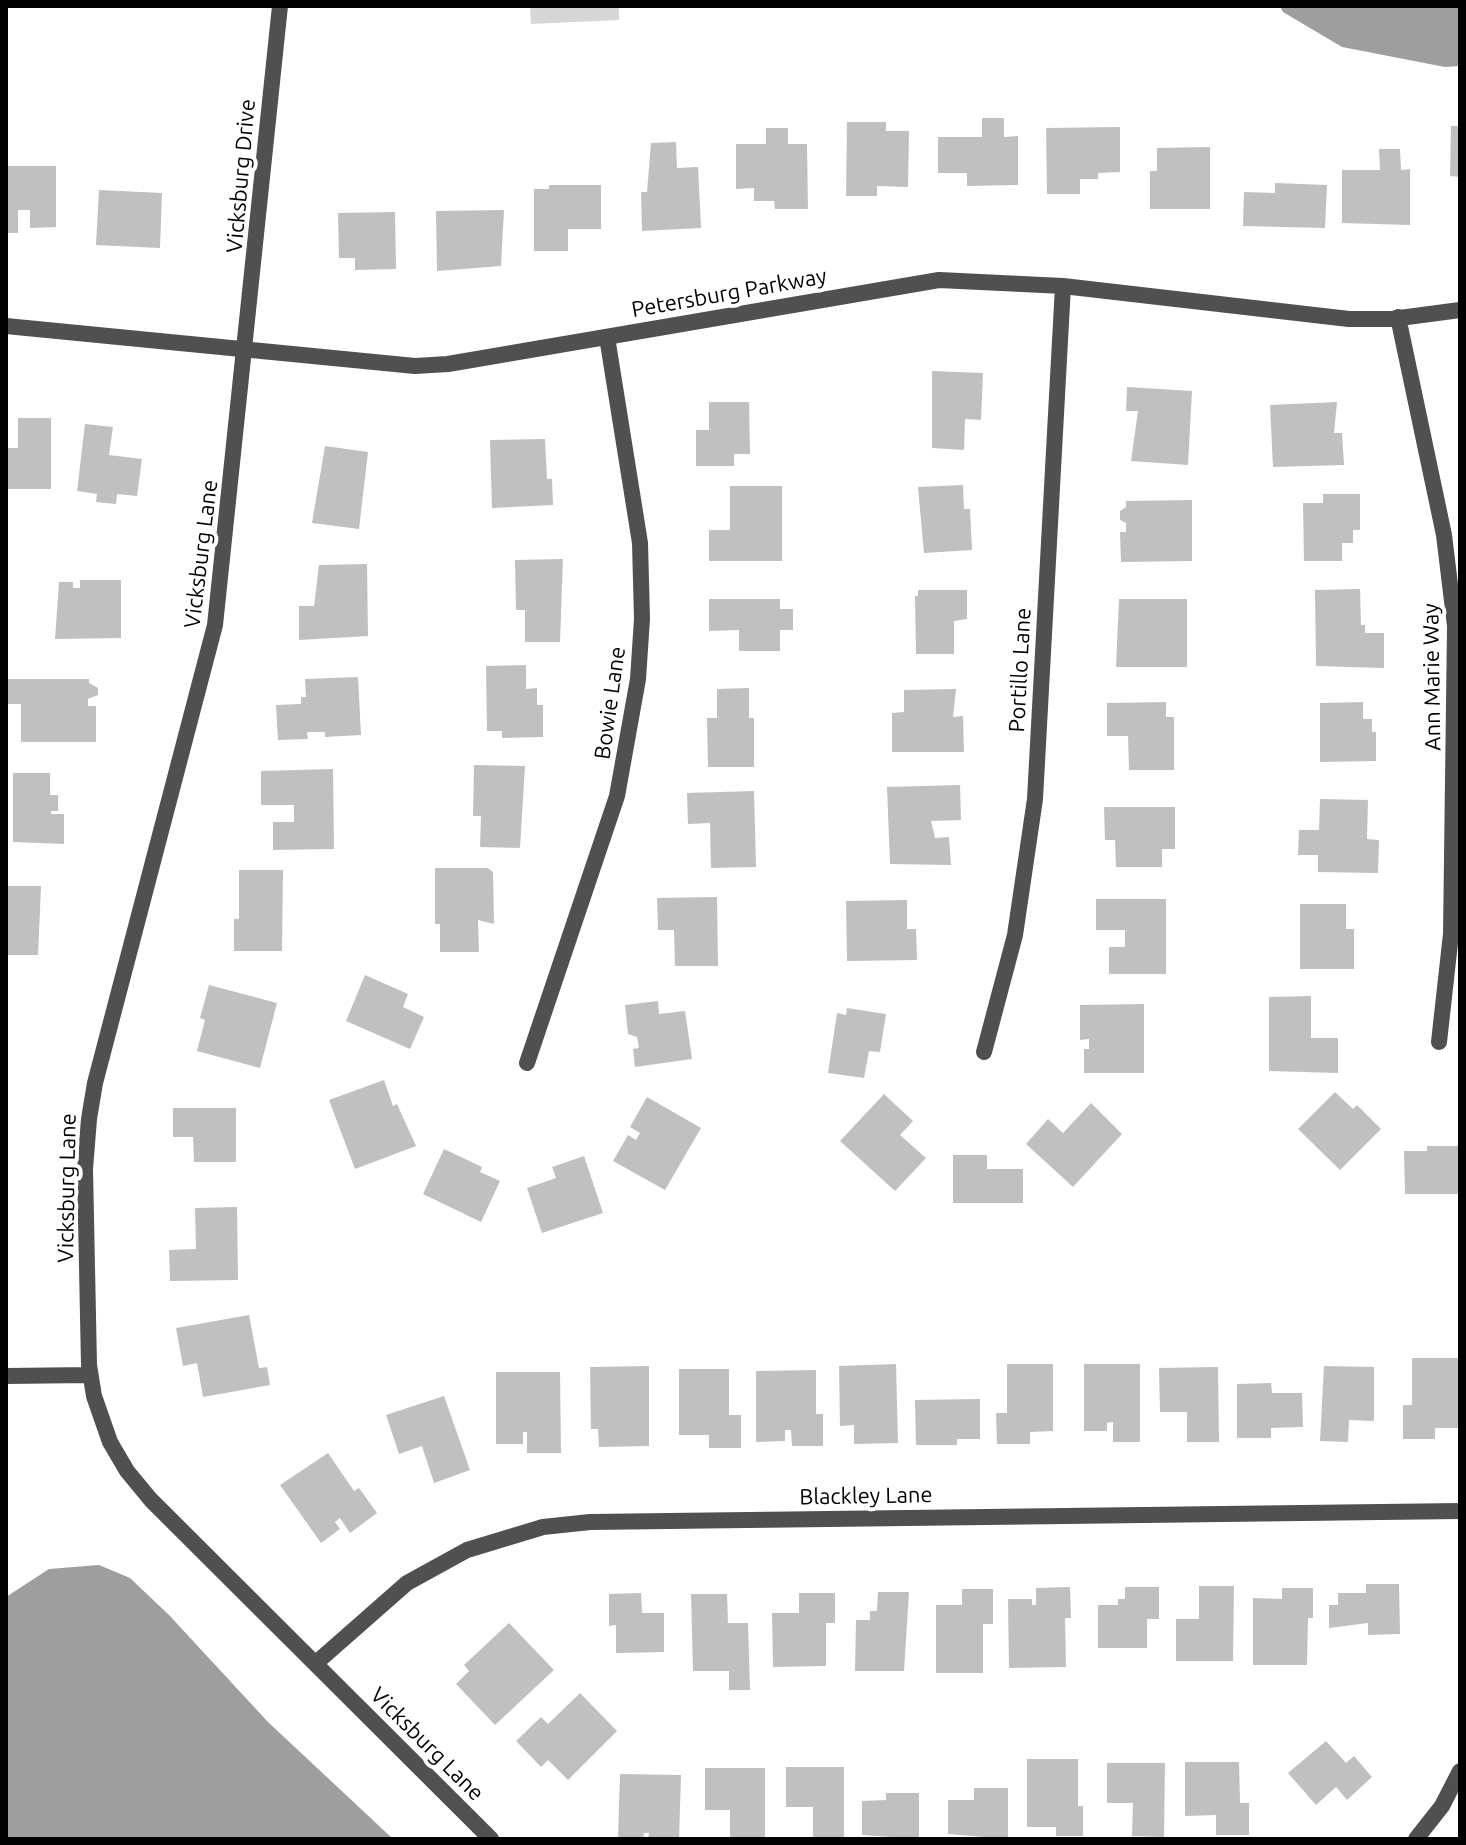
<!DOCTYPE html>
<html>
<head>
<meta charset="utf-8">
<style>
  body { margin:0 }
  #map { position:relative; width:1466px; height:1845px; overflow:hidden; background:#fff; font-family:Ubuntu,sans-serif }
  canvas { display:block }
  .frame { position:absolute; inset:0; border:8px solid #000; pointer-events:none }
</style>
</head>
<body>
<div id="map">
<canvas width="1466" height="1845"></canvas>
<div class="frame"></div>
</div>
<script>
const context = document.querySelector('canvas').getContext('2d');
context.lineJoin = 'round';
function fill(path, color) { context.fillStyle = color; context.fill(path, 'evenodd'); }
const poly = rows => new Path2D(rows.map(r => 'M' + r).join(''));
function stroke(path, color, width, dash) { context.strokeStyle = color; context.lineWidth = width; context.lineCap = dash ? 'butt' : 'round'; context.setLineDash(dash || []); context.stroke(path); }
function label(font, color, halo, rows, align = 'center') {
  context.font = font + ' Ubuntu,sans-serif'; context.lineWidth = 8; context.setLineDash([]); context.textBaseline = 'middle'; context.strokeStyle = halo; context.fillStyle = color; for (const [text, x, y, turn = 0] of rows) {
    context.save(); context.translate(x, y); context.rotate((+turn || 0) * Math.PI / 180); context.textAlign = isNaN(turn) ? turn : align; if (halo) context.strokeText(text, 0, 0); context.fillText(text, 0, 0); context.restore();
  }
}
fill(poly([
  [530,6,619,6,619,20,531,24]
]), '#d7d7d7');
fill(poly([
  [1280,6,1460,6,1460,66,1445,67,1342,47,1283,12],
  [99,1565,130,1578,169,1615,268,1722,393,1839,6,1839,6,1597,49,1569]
]), '#9e9e9e');
fill(poly([
  [982,118,1004,118,1004,137,1018,136,1018,185,967,186,967,173,938,173,938,137,982,137],
  [847,122,886,122,886,131,909,131,908,187,877,186,877,196,846,196],
  [1451,126,1460,126,1460,177,1450,176],
  [1120,127,1120,172,1098,173,1098,179,1080,179,1080,194,1047,194,1046,128],
  [766,128,788,128,788,144,807,144,808,209,775,209,774,201,754,201,754,188,736,189,736,144,766,144],
  [676,142,677,168,698,167,701,228,642,231,641,192,647,192,651,143],
  [1210,147,1210,209,1150,209,1150,171,1157,171,1157,148],
  [1379,149,1400,149,1401,170,1410,169,1410,225,1342,223,1342,170,1380,170],
  [6,166,56,166,56,227,30,228,30,210,18,210,18,233,6,233],
  [1275,183,1327,185,1325,228,1243,226,1244,192,1275,193],
  [549,185,601,185,601,229,568,229,568,251,534,251,534,189,549,189],
  [99,190,162,193,160,248,96,245],
  [504,210,501,266,437,271,436,211],
  [395,212,396,269,355,270,355,258,339,258,338,213],
  [932,371,983,373,981,420,965,419,964,450,932,448],
  [1127,387,1192,391,1188,465,1131,461,1138,411,1126,411],
  [709,402,749,402,750,454,734,454,734,466,696,466,696,430,709,430],
  [1337,402,1334,433,1342,433,1344,465,1273,467,1270,405],
  [18,418,51,418,51,489,6,489,6,448,18,448],
  [85,424,113,427,109,455,142,459,137,496,117,494,116,504,96,502,97,494,77,491],
  [545,439,547,479,552,479,553,505,492,508,490,440],
  [325,446,368,452,359,529,312,523],
  [963,485,964,509,970,509,972,550,924,553,918,487],
  [730,486,782,486,782,561,709,561,709,530,730,530],
  [1323,494,1360,494,1360,530,1353,530,1353,543,1342,543,1342,561,1304,561,1303,503,1323,503],
  [1192,500,1192,561,1121,562,1120,532,1126,532,1126,523,1120,520,1120,511,1126,507,1126,501],
  [563,559,560,642,525,642,525,610,516,610,515,560],
  [367,564,368,636,299,640,299,606,314,606,319,565],
  [80,580,121,580,121,638,55,639,59,582,73,582,73,588,80,588],
  [1360,589,1361,625,1365,625,1365,633,1384,633,1384,668,1316,666,1315,590],
  [918,590,967,590,967,619,954,621,954,654,916,654,915,596,918,596],
  [709,599,780,599,780,609,793,609,793,630,780,630,780,651,739,651,739,630,709,631],
  [1119,599,1187,599,1187,667,1116,667],
  [526,665,526,689,537,688,537,705,543,705,543,737,502,738,502,731,487,731,486,666],
  [358,677,361,735,325,737,325,732,307,732,308,739,278,740,276,705,301,704,301,697,306,697,305,679],
  [6,679,89,679,89,683,98,688,98,695,88,699,88,706,96,706,96,742,21,742,21,704,6,704],
  [749,688,749,718,754,718,754,767,708,767,707,718,717,718,717,689],
  [956,689,953,717,963,716,964,752,892,752,892,713,904,712,904,690],
  [1166,702,1166,717,1174,717,1174,770,1129,770,1128,736,1107,736,1107,703],
  [1363,702,1363,719,1372,719,1372,732,1376,732,1376,761,1320,762,1320,703],
  [474,765,525,766,520,848,480,847,481,816,473,816],
  [333,769,334,849,273,850,273,822,294,822,294,805,261,805,261,771],
  [13,773,50,773,50,795,58,795,58,811,51,811,51,814,64,814,64,844,13,842],
  [960,785,961,820,931,821,935,838,949,837,951,865,890,864,887,787],
  [754,791,756,867,711,868,710,823,688,824,687,793],
  [1320,799,1368,800,1367,839,1379,840,1378,873,1318,872,1318,855,1298,855,1299,830,1319,830],
  [1104,807,1175,807,1175,849,1162,849,1162,867,1116,867,1115,840,1105,840],
  [435,868,488,868,493,872,494,924,478,920,479,952,440,952,440,924,435,924],
  [239,870,283,870,282,951,234,951,234,919,239,919],
  [6,886,41,886,38,955,6,955],
  [717,897,718,966,675,966,674,930,658,930,657,898],
  [1096,899,1166,899,1166,974,1109,974,1109,947,1125,947,1125,930,1096,930],
  [907,900,907,929,916,929,917,960,847,961,846,901],
  [1300,904,1346,904,1346,929,1354,929,1354,969,1300,969],
  [365,975,408,994,403,1007,424,1017,410,1049,346,1021],
  [209,985,277,1003,260,1068,197,1051,205,1020,200,1018],
  [1311,996,1311,1038,1338,1038,1338,1073,1269,1071,1269,997],
  [658,1001,659,1014,685,1011,692,1059,635,1067,633,1049,639,1048,637,1037,628,1034,625,1005],
  [1144,1004,1144,1073,1084,1073,1084,1049,1089,1049,1089,1039,1080,1040,1080,1005],
  [847,1008,886,1014,880,1052,869,1051,864,1078,828,1073,837,1013,846,1015],
  [384,1080,393,1106,397,1104,416,1146,355,1169,329,1100],
  [1335,1092,1353,1109,1357,1105,1381,1129,1340,1170,1298,1129],
  [884,1094,913,1121,900,1135,926,1158,895,1191,840,1141],
  [647,1097,701,1128,665,1190,613,1161,628,1135,636,1140,640,1133,630,1127],
  [1091,1103,1122,1134,1073,1187,1026,1144,1048,1119,1063,1133],
  [173,1108,236,1108,236,1162,194,1162,193,1137,173,1137],
  [1427,1146,1460,1146,1460,1194,1405,1194,1404,1151,1427,1151],
  [444,1149,482,1167,480,1172,500,1181,481,1222,423,1194],
  [953,1155,987,1155,987,1169,1023,1169,1023,1203,953,1203],
  [584,1156,603,1213,542,1233,527,1188,556,1178,552,1167],
  [237,1207,238,1280,170,1281,169,1250,196,1249,195,1208],
  [249,1315,259,1368,267,1367,270,1385,203,1397,197,1363,183,1366,176,1328],
  [1412,1358,1460,1358,1460,1428,1435,1428,1435,1439,1403,1439,1403,1405,1412,1405],
  [896,1364,898,1443,854,1444,854,1425,840,1426,839,1366],
  [1007,1364,1053,1364,1053,1431,1030,1432,1030,1444,997,1444,996,1413,1007,1413],
  [1084,1364,1140,1364,1140,1442,1113,1442,1113,1422,1107,1423,1107,1431,1084,1431],
  [649,1366,649,1446,599,1447,598,1429,591,1429,590,1367],
  [1324,1366,1374,1367,1374,1421,1349,1420,1348,1442,1320,1441],
  [1218,1367,1219,1442,1187,1442,1187,1412,1160,1412,1159,1368],
  [679,1369,729,1369,729,1415,741,1415,741,1448,709,1448,709,1435,679,1435],
  [816,1370,816,1414,823,1414,823,1446,792,1446,791,1430,785,1430,785,1441,756,1442,756,1371],
  [496,1372,560,1372,561,1453,527,1453,527,1432,523,1432,523,1444,496,1444],
  [1271,1383,1272,1393,1302,1393,1303,1427,1271,1428,1271,1438,1237,1438,1237,1384],
  [444,1396,470,1470,434,1483,422,1446,399,1454,386,1415],
  [980,1399,980,1439,957,1439,957,1445,916,1445,915,1400],
  [328,1453,354,1491,359,1488,377,1513,350,1533,340,1518,335,1522,340,1529,321,1543,280,1485],
  [1366,1584,1399,1584,1400,1634,1368,1635,1368,1623,1329,1628,1329,1605,1338,1605,1338,1593,1366,1593],
  [1199,1586,1234,1586,1233,1661,1176,1661,1176,1619,1199,1619],
  [1070,1587,1071,1618,1065,1618,1066,1667,1009,1668,1008,1599,1032,1599,1032,1605,1036,1605,1036,1588],
  [1125,1587,1159,1587,1159,1619,1147,1619,1147,1648,1098,1648,1098,1605,1118,1605,1118,1599,1125,1599],
  [1282,1588,1313,1588,1313,1618,1308,1618,1307,1665,1253,1665,1253,1598,1282,1599],
  [962,1589,993,1589,993,1624,983,1624,983,1673,936,1673,936,1605,962,1605],
  [878,1592,909,1592,904,1671,855,1671,856,1620,870,1620,870,1611,877,1611],
  [641,1593,642,1613,664,1613,664,1652,616,1653,616,1625,609,1626,609,1594],
  [799,1593,835,1593,835,1623,826,1623,826,1666,773,1667,772,1613,799,1613],
  [691,1594,727,1594,728,1623,748,1623,750,1690,729,1690,729,1671,693,1671],
  [509,1623,554,1670,495,1725,456,1684,469,1671,464,1665],
  [580,1693,617,1731,568,1780,548,1760,541,1767,516,1741,541,1717,548,1724],
  [1326,1741,1346,1763,1354,1756,1372,1777,1347,1800,1336,1787,1316,1805,1288,1773],
  [1027,1759,1078,1759,1078,1806,1083,1806,1083,1836,1056,1836,1056,1827,1027,1827],
  [1185,1762,1239,1762,1240,1803,1249,1803,1249,1835,1216,1835,1216,1815,1185,1816],
  [1107,1763,1165,1763,1164,1837,1132,1836,1133,1803,1107,1803],
  [786,1767,844,1767,844,1839,813,1839,813,1807,786,1807],
  [705,1768,765,1768,765,1839,730,1839,730,1810,705,1810],
  [620,1774,681,1775,679,1839,648,1839,649,1833,644,1833,643,1839,618,1839],
  [974,1788,1008,1788,1008,1839,948,1834,948,1800,974,1800],
  [886,1793,919,1793,919,1839,862,1835,862,1801,886,1800]
]), '#c0c0c0');
stroke(poly([
  [280,6,215,625,95,1083,89,1119,85,1169,89,1365,94,1396,110,1442,127,1471,151,1500,491,1839],
  [1398,317,1444,535,1455,626,1451,934,1439,1042],
  [6,326,415,366,448,364,939,280,1063,286,1349,319,1392,319,1460,310],
  [984,1052,1015,935,1035,799,1063,286],
  [527,1063,617,796,638,679,642,619,640,543,607,337],
  [6,1376,90,1375],
  [316,1663,407,1583,467,1550,543,1527,590,1522,1460,1511],
  [1416,1839,1442,1806,1460,1771]
]), '#505050', 16);
label('22px', '#000', '#fff', [
  ["Vicksburg Drive",241,176,-85],
  ["Petersburg Parkway",729,293,-10],
  ["Vicksburg Lane",201,554,-83],
  ["Portillo Lane",1020,670,-87],
  ["Ann Marie Way",1432,677,-91],
  ["Bowie Lane",610,703,-82],
  ["Vicksburg Lane",67,1188,-89],
  ["Blackley Lane",866,1496,-1],
  ["Vicksburg Lane",427,1744,45]
]);
</script>
</body>
</html>
